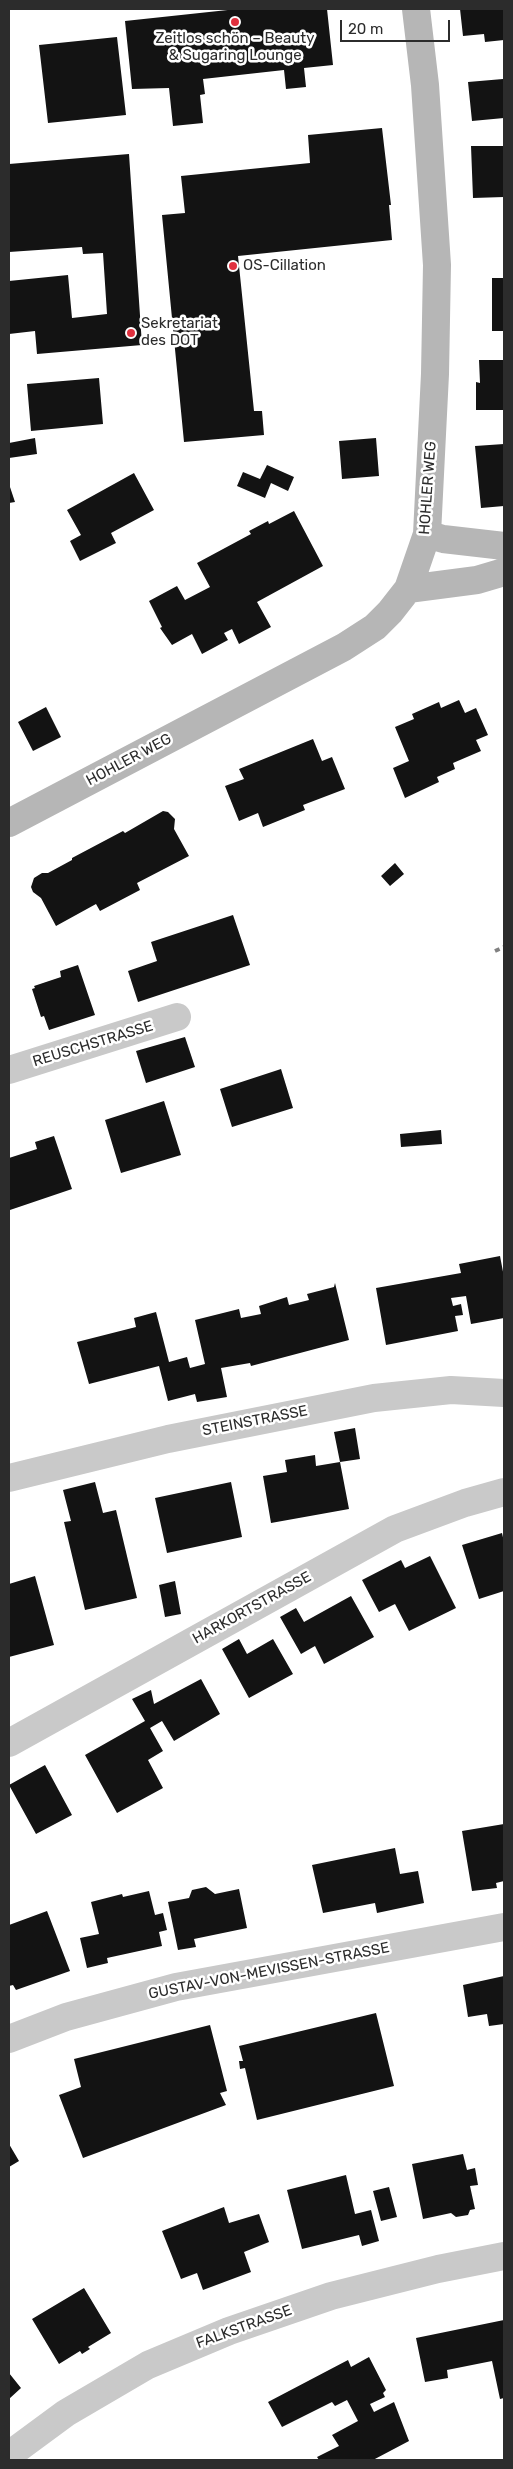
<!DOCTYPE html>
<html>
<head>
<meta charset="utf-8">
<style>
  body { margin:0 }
  #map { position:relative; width:513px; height:2469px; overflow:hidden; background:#fff; font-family:Rubik,sans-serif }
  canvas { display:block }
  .frame { position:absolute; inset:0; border:10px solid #2c2c2c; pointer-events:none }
  .scale { position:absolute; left:340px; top:20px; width:110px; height:22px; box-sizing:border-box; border:2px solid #2c2c2c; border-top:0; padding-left:6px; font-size:15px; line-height:18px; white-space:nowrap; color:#2c2c2c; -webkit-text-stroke:4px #fff; paint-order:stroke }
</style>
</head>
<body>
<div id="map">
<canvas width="513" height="2469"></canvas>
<div class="frame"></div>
<div class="scale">20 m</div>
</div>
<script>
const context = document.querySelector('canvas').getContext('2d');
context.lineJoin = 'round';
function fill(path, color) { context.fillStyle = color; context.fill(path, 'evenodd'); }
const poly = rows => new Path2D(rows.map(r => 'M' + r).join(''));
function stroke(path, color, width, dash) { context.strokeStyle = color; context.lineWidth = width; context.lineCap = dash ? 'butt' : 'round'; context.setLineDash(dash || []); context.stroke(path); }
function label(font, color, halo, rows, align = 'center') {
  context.font = font + ' Rubik,sans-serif'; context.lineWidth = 5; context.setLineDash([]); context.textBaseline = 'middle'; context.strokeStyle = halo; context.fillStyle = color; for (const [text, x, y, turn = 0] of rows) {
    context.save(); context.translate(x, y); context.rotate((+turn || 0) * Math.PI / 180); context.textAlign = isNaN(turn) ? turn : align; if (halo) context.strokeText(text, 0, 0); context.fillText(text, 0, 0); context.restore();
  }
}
fill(poly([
  [237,9,327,9,333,65,304,68,306,87,286,89,284,70,203,79,205,94,200,95,203,123,173,126,169,88,132,89,125,21],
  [460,9,504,9,504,40,485,42,484,34,463,36],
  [117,37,126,115,48,123,39,45],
  [503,79,504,118,472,121,468,82],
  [382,128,391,205,389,205,392,240,238,256,254,411,262,411,264,435,184,442,162,215,185,213,181,176,310,163,308,135],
  [471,146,504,146,504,197,473,198],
  [129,154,142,345,37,354,35,331,9,334,9,281,68,275,72,318,107,314,103,253,83,254,82,247,9,252,9,164],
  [492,278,504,278,504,331,492,331],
  [479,360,504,360,504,410,476,410,476,382,480,383],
  [99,378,103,424,31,431,27,384],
  [35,438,37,454,9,458,9,443],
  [376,438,379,476,342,479,339,441],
  [504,444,504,506,481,508,475,446],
  [267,465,294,477,288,491,271,483,265,498,237,486,243,472,260,479],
  [134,473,154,510,111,533,116,543,80,561,70,541,81,535,67,510],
  [9,484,15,502,9,503],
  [294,511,323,566,257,602,271,627,239,644,232,629,224,633,228,640,202,654,192,634,172,645,160,628,162,627,149,601,177,586,185,600,210,587,197,563,251,534,249,531,268,521,269,524],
  [459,700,465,713,476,708,488,735,476,740,481,751,453,763,455,769,437,777,439,782,405,798,393,768,409,761,395,727,414,719,412,714,439,702,441,708],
  [46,707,61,737,33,751,18,722],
  [313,739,322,761,332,757,345,789,303,805,305,810,263,827,258,813,239,821,225,786,244,779,239,769],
  [163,811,168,812,175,819,174,829,189,856,137,883,140,890,100,911,96,904,56,926,41,898,33,892,31,887,34,878,42,873,48,873,72,860,72,858,123,831,125,833],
  [395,863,404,874,390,886,381,876],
  [233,915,250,965,138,1002,128,971,157,961,151,942],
  [78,965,95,1015,49,1030,44,1016,41,1017,32,989,35,988,34,986,61,977,60,971],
  [185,1037,195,1067,146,1083,136,1051],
  [281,1069,293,1108,232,1127,220,1089],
  [164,1101,181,1155,121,1173,105,1120],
  [441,1130,442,1144,401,1147,400,1134],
  [54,1136,72,1189,10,1210,9,1158,37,1149,35,1142],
  [500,1256,504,1277,504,1318,471,1324,466,1296,451,1298,453,1306,461,1304,463,1315,455,1316,458,1331,386,1345,376,1288,461,1273,459,1264],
  [335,1283,349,1340,251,1366,250,1363,221,1368,227,1397,197,1402,195,1394,168,1401,159,1366,89,1384,77,1342,136,1327,134,1318,156,1312,169,1362,187,1357,190,1368,205,1364,195,1320,239,1309,241,1318,261,1314,259,1306,287,1297,289,1305,309,1300,307,1294,334,1287],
  [355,1428,360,1459,340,1462,334,1432],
  [315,1455,316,1466,340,1462,349,1509,271,1523,263,1476,287,1472,285,1460],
  [95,1482,103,1513,116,1510,137,1598,85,1610,64,1522,71,1521,63,1490],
  [231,1482,242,1537,167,1553,155,1498],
  [502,1533,504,1542,504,1591,479,1599,462,1545],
  [430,1556,456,1608,409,1631,395,1604,379,1612,362,1580,401,1560,405,1568],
  [35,1576,54,1645,9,1657,9,1584],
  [175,1581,181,1614,165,1617,159,1585],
  [351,1596,374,1637,324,1664,315,1646,301,1654,280,1617,296,1608,304,1622],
  [239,1639,247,1654,273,1639,293,1674,249,1698,222,1649],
  [201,1679,220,1714,174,1741,162,1721,150,1728,163,1751,148,1760,163,1788,117,1813,85,1755,145,1721,132,1699,151,1690,154,1704],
  [45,1765,72,1815,36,1834,9,1785],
  [504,1824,504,1881,496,1883,497,1888,472,1891,462,1831],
  [395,1848,400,1874,418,1871,424,1903,377,1913,375,1903,323,1913,312,1865],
  [206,1887,215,1894,239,1889,247,1928,194,1939,196,1947,178,1950,168,1902,189,1898,192,1890],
  [149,1891,155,1915,163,1913,167,1930,159,1932,162,1946,107,1958,108,1963,87,1968,80,1938,99,1934,91,1902,122,1894,123,1897],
  [47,1911,70,1971,16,1990,13,1985,9,1986,9,1925],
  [504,1976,504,2024,489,2026,487,2014,468,2017,463,1985],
  [376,2013,394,2086,257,2120,245,2068,240,2069,239,2061,243,2061,239,2046],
  [210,2025,227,2091,220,2093,226,2105,83,2158,59,2095,81,2087,74,2059],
  [9,2144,19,2161,9,2167],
  [463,2154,467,2170,475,2168,478,2185,470,2186,475,2209,470,2210,468,2215,456,2217,451,2213,423,2219,412,2164],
  [346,2175,355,2214,371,2210,379,2241,362,2246,359,2235,302,2249,287,2190],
  [389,2187,397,2217,381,2221,373,2191],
  [224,2207,229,2223,259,2214,269,2242,244,2252,251,2272,203,2290,197,2273,181,2279,162,2231],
  [84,2288,111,2333,88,2347,90,2349,82,2354,80,2351,59,2364,32,2319],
  [504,2320,504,2398,500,2399,492,2361,447,2370,448,2378,425,2382,416,2338],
  [369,2357,386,2390,383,2393,385,2397,370,2404,374,2412,394,2402,409,2441,373,2460,319,2460,317,2457,339,2446,332,2435,358,2421,347,2400,335,2406,332,2402,282,2427,268,2402,348,2360,351,2367],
  [9,2373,21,2388,9,2399]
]), '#131313');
stroke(poly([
  [9,1070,177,1017],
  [9,1478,168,1439,374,1398,451,1390,504,1393],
  [9,1743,395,1529,465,1503,504,1492],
  [9,2039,66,2017,176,1987,504,1927],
  [9,2455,66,2413,148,2365,229,2331,331,2296,438,2269,504,2256]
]), '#c9c9c9', 28);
stroke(poly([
  [427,534,443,539,504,546],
  [408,589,477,580,504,572],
  [9,823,344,647,375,627,390,612,408,589,427,534,435,374,437,265,425,85,416,9]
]), '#b6b6b6', 28);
stroke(poly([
  [495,951,504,947]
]), '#818181', 4, [5, 4]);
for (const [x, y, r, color] of [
  [235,22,5,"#e0303e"],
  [233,266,5,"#e0303e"],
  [131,333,5,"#e0303e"]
]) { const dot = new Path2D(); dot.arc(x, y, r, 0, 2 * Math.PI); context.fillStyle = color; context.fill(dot); stroke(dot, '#fff', 2); }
label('15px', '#2c2c2c', '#fff', [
  ["Zeitlos schön – Beauty",235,39,"center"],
  ["& Sugaring Lounge",235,56,"center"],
  ["OS-Cillation",243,266],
  ["Sekretariat",141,324],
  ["des DOT",141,341]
], 'left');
label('15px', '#2c2c2c', '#fff', [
  ["HOHLER WEG",428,488,-86],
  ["HOHLER WEG",129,760,-28],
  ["REUSCHSTRASSE",93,1044,-17],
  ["STEINSTRASSE",255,1421,-11],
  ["HARKORTSTRASSE",252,1608,-29],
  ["GUSTAV-VON-MEVISSEN-STRASSE",269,1971,-11],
  ["FALKSTRASSE",244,2327,-20]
]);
</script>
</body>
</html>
